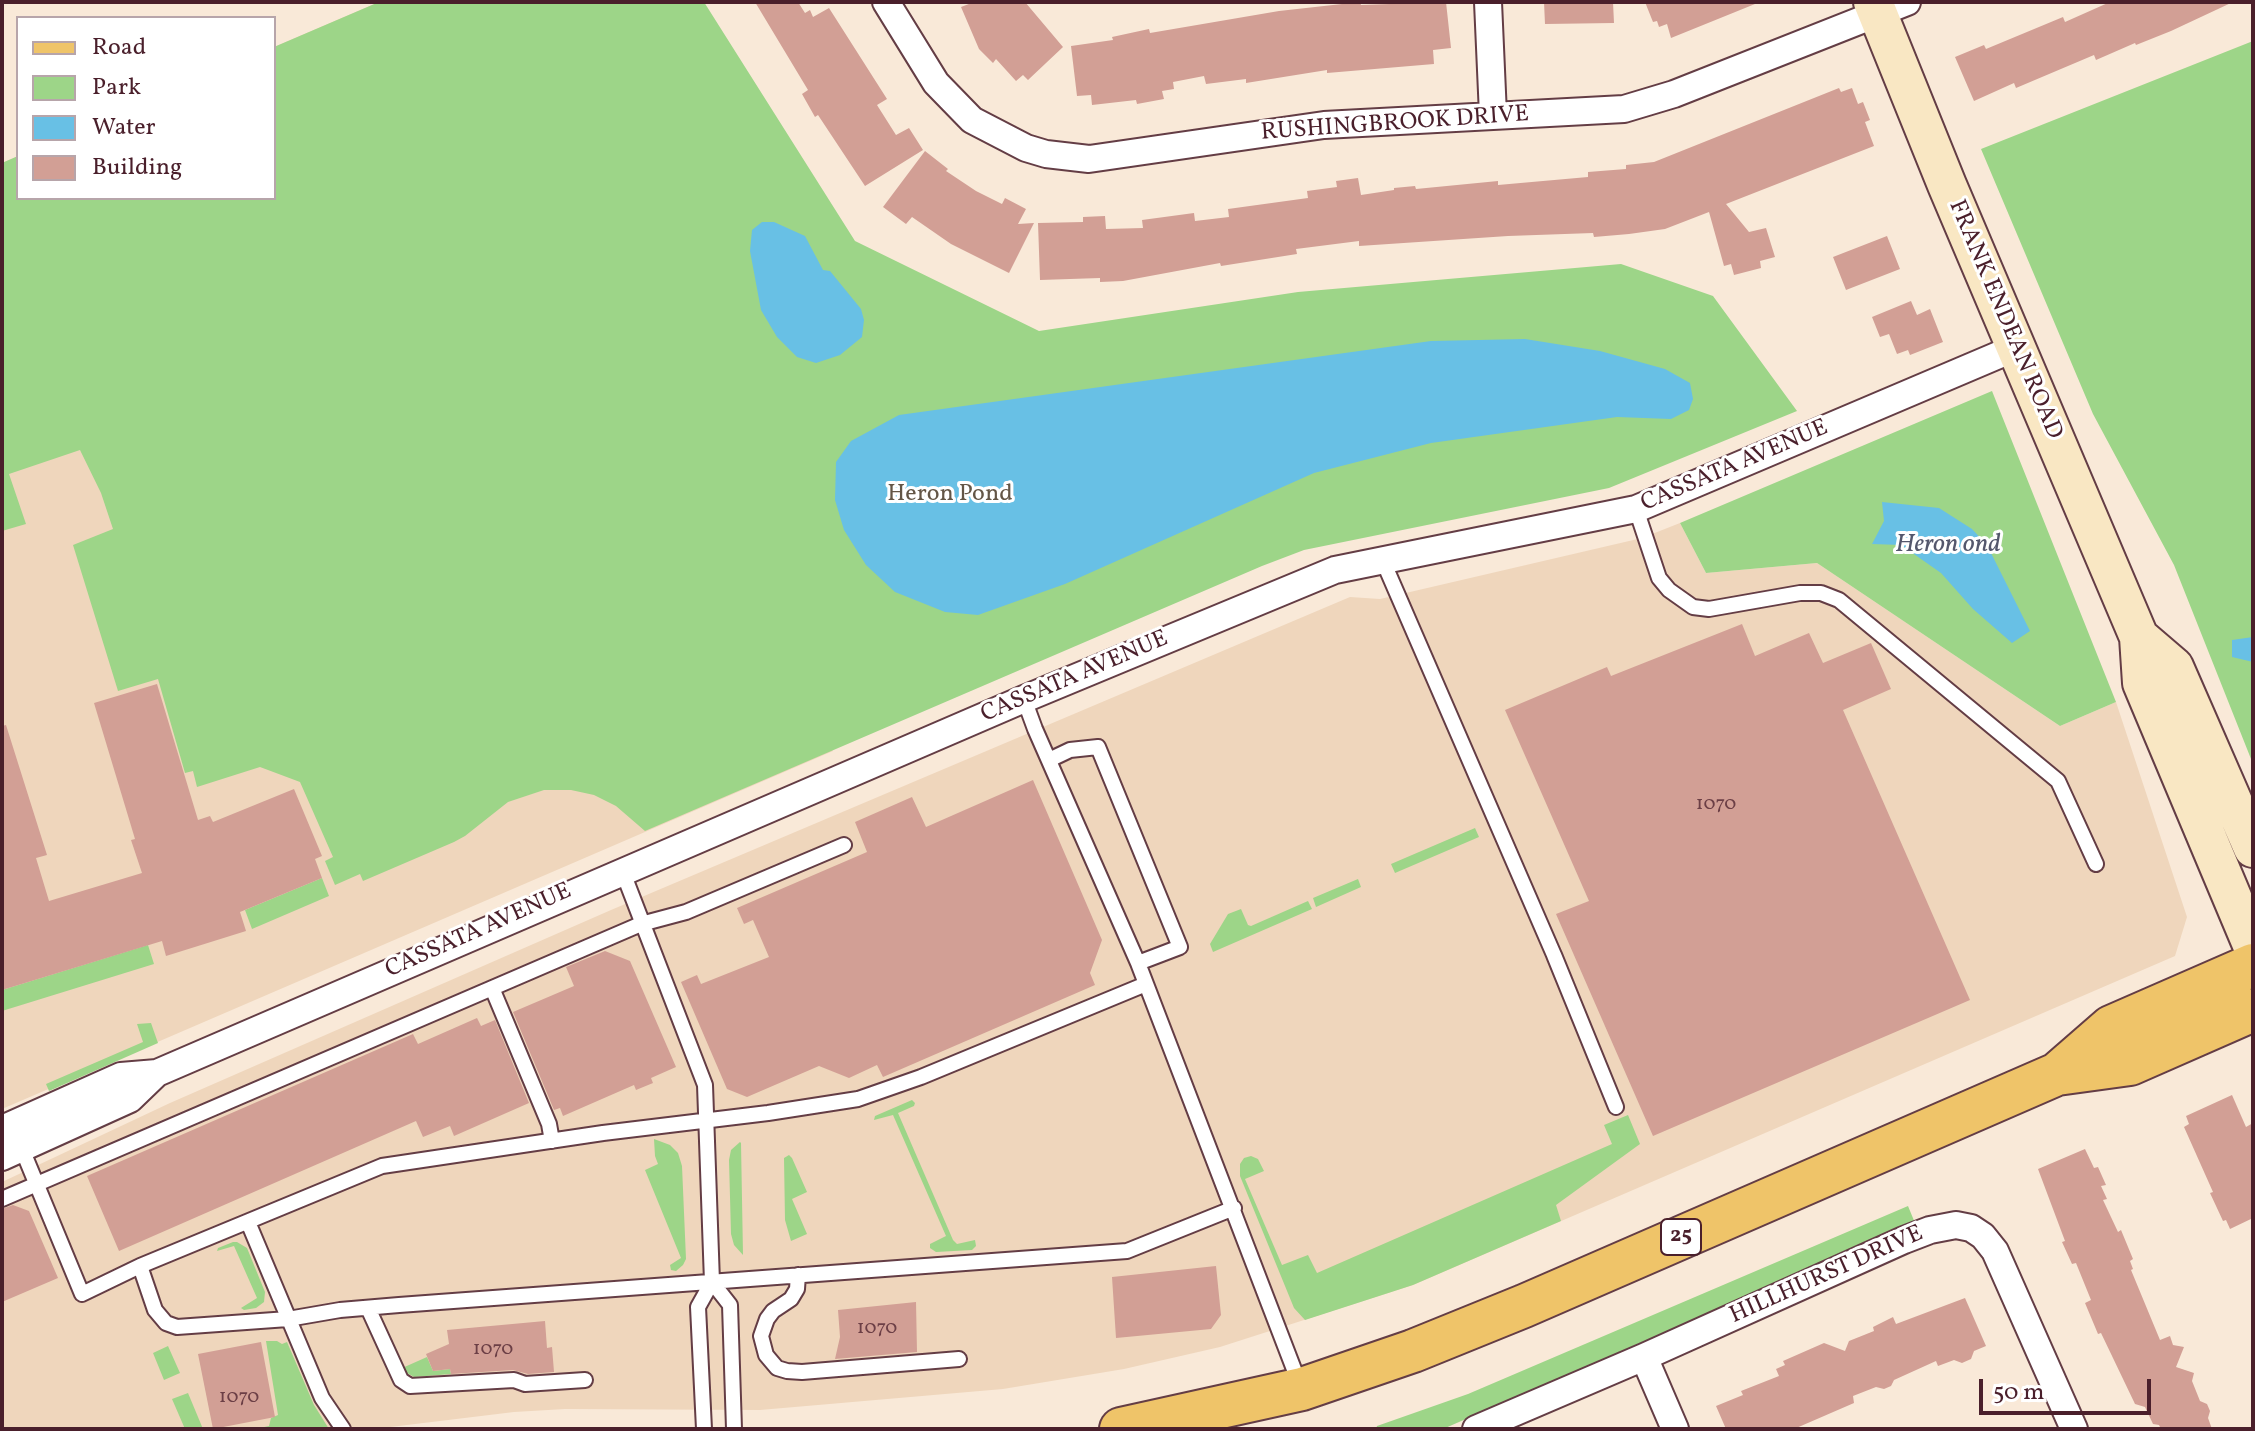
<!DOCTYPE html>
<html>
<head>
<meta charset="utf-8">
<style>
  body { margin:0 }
  #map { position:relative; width:2255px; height:1431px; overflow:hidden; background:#f9e9d8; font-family:Vollkorn,serif }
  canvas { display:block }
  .frame { position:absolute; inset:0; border:4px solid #4a1f2b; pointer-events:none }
  .legend { position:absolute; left:16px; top:16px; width:260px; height:184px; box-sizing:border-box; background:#fff; border:2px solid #b7a5aa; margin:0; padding:10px 14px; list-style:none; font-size:24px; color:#4a1f2b }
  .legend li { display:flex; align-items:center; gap:16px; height:40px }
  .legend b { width:40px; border:2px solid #b7a5aa }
  .scale { position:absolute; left:1979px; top:1379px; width:172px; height:36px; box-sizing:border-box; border:4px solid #4a1f2b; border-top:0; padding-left:10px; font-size:24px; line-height:28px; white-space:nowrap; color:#4a1f2b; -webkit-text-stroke:6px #fff; paint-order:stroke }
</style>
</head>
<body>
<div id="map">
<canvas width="2255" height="1431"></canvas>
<div class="frame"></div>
<ul class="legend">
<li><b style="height:10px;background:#efc469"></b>Road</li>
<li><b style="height:22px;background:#9dd588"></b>Park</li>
<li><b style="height:22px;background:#68c0e5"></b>Water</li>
<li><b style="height:22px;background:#d29f95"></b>Building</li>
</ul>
<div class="scale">50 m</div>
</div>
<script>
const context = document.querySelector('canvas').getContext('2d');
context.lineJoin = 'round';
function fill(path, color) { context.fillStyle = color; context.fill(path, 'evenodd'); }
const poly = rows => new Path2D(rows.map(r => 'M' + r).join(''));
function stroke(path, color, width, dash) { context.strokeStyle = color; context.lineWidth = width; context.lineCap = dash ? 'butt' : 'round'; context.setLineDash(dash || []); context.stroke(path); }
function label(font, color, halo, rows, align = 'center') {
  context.font = font + ' Vollkorn,serif'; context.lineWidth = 6; context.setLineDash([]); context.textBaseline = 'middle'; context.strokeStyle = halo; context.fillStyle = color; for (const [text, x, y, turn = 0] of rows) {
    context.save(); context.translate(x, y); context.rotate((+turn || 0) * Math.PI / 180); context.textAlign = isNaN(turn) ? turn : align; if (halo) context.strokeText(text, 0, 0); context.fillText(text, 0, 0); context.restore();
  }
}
fill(poly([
  [379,2,833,751,2,1109,2,163,18,156,18,198,274,198,274,47],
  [1680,523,1706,573,1817,563,2060,726,2116,702,2187,917,2175,956,1413,1285,1220,1347,1124,1369,1003,1389,760,1410,565,1409,514,1412,374,1429,2,1429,2,1182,170,1103,611,910,1350,597,1380,599,1642,538]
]), '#efd6bc');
fill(poly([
  [379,2,704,2,855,241,1039,331,1298,292,1621,264,1713,296,1797,411,1609,488,1304,550,1262,566,645,831,616,806,594,795,571,790,544,790,508,802,465,836,454,842,363,881,360,874,335,885,325,861,333,857,300,782,260,767,197,787,193,771,185,773,158,679,118,691,73,545,113,529,101,493,80,450,9,474,26,524,2,531,2,163,18,156,18,198,274,198,274,47],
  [2253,41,2253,764,2174,565,2093,414,1981,149],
  [1992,391,2116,702,2060,726,1817,563,1706,573,1680,523],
  [1475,828,1479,837,1395,873,1391,864],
  [322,878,329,896,252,929,245,910],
  [1358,879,1361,887,1316,907,1313,898],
  [1308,901,1312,909,1213,952,1210,944,1228,914,1241,909,1248,925,1251,926],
  [148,945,154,964,2,1011,2,990],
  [151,1023,158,1043,49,1091,46,1084,143,1042,137,1024],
  [912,1100,915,1103,914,1106,898,1113,953,1240,957,1244,975,1240,976,1246,972,1250,936,1252,930,1248,930,1244,946,1236,893,1115,874,1120,875,1116],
  [1628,1115,1640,1144,1556,1205,1561,1221,1413,1285,1305,1320,1294,1308,1240,1176,1240,1164,1244,1158,1251,1156,1258,1159,1264,1171,1245,1179,1282,1265,1308,1255,1317,1273,1612,1144,1604,1125],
  [654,1139,670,1145,678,1153,682,1166,686,1259,683,1265,676,1271,671,1270,670,1265,681,1258,645,1170,658,1164,655,1156],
  [740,1142,741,1143,743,1255,734,1245,731,1234,729,1160,731,1150],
  [789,1155,792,1158,807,1192,792,1199,807,1234,791,1241,785,1220,784,1158],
  [1908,1206,1915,1223,1443,1429,1376,1429,1377,1426,1468,1394],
  [233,1242,237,1242,247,1248,265,1292,264,1302,256,1308,244,1310,241,1308,257,1298,234,1246,217,1251,218,1248],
  [266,1341,277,1341,282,1344,287,1342,314,1405,329,1429,255,1429,269,1426,271,1418,278,1415],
  [168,1346,180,1373,164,1380,153,1353],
  [427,1357,433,1371,450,1369,451,1374,414,1377,400,1369],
  [188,1393,203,1429,185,1429,172,1399]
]), '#9dd588');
fill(poly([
  [762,222,774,222,805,236,823,270,830,271,861,309,864,320,862,337,840,355,816,363,797,357,777,337,761,310,750,251,752,230],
  [1525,339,1600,351,1665,369,1690,383,1693,399,1689,410,1671,419,1617,417,1431,443,1314,473,1065,584,978,615,945,612,895,592,866,565,844,530,835,500,836,462,851,441,899,415,1431,341],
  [1882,502,1939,508,1972,529,1987,545,2030,631,2012,643,1973,609,1941,573,1901,545,1872,544,1884,521],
  [2253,637,2253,662,2232,657,2232,640]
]), '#68c0e5');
fill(poly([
  [755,2,798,2,805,13,810,10,813,17,829,8,887,99,877,105,896,135,909,128,923,150,865,186,818,115,815,117,802,94,808,90],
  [974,2,1025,2,1063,47,1028,80,1023,75,1016,81,996,59,993,63,979,49,961,7],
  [1360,2,1361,5,1446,2,1451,48,1433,50,1434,64,1327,73,1327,70,1246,83,1246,79,1206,84,1204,76,1173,82,1174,89,1162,91,1164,99,1137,104,1136,100,1092,105,1091,95,1077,96,1071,46,1113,40,1112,37,1149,29,1150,33,1279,11],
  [1544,2,1613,2,1614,23,1545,24],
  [1645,2,1755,2,1755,4,1671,38,1667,24,1659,27,1657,21,1653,22],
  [2110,2,2233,2,2171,31,2136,45,2135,43,2096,60,2094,55,2016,88,2014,83,1974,101,1955,57,1984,45,1986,49,2063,17,2065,22],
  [1839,88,1841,92,1852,88,1858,104,1863,102,1870,120,1865,122,1874,146,1726,204,1749,232,1766,228,1775,257,1760,261,1761,268,1734,275,1731,264,1724,266,1709,212,1665,229,1629,234,1594,237,1593,233,1508,236,1359,246,1359,241,1296,249,1297,254,1221,266,1220,263,1123,281,1100,282,1100,278,1040,280,1038,223,1083,222,1083,217,1105,216,1106,229,1143,228,1142,220,1194,213,1195,221,1229,217,1228,209,1308,198,1307,191,1337,187,1336,181,1358,178,1361,195,1394,190,1394,188,1415,186,1416,189,1498,181,1498,185,1588,177,1588,172,1626,169,1626,165,1654,162],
  [925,151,948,169,946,171,976,191,1002,204,1005,198,1026,209,1018,224,1034,223,1009,273,951,244,912,217,906,224,883,207],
  [1887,236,1900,269,1846,290,1833,257],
  [1911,301,1917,315,1930,309,1943,342,1910,355,1908,350,1897,354,1889,334,1880,337,1872,317],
  [1742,624,1755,656,1809,633,1823,663,1871,643,1891,689,1843,710,1970,1000,1653,1136,1556,914,1589,901,1505,710,1607,667,1611,676],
  [157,684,198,820,210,816,213,822,294,789,322,856,315,859,322,878,240,912,246,931,166,956,162,941,2,990,2,726,6,725,47,855,36,858,49,901,142,873,131,840,135,839,94,703],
  [1033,780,1102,940,1090,973,1095,985,883,1077,877,1065,849,1078,819,1066,747,1097,727,1089,681,982,697,975,701,984,769,957,753,920,744,924,737,908,867,852,855,822,912,797,926,827],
  [605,951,630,961,676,1067,651,1078,653,1083,636,1090,634,1085,563,1116,560,1108,554,1110,513,1012,574,986,566,967],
  [477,1018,481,1026,495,1020,529,1103,454,1136,450,1126,423,1137,416,1121,119,1251,87,1176,413,1034,418,1044],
  [2232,1095,2246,1127,2253,1123,2253,1218,2230,1229,2226,1220,2223,1221,2210,1193,2213,1192,2184,1127,2189,1124,2186,1116],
  [2085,1149,2094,1168,2098,1167,2106,1185,2101,1186,2107,1199,2103,1200,2118,1232,2121,1230,2133,1259,2130,1261,2133,1269,2131,1270,2160,1340,2170,1336,2173,1345,2184,1347,2176,1367,2194,1373,2192,1381,2200,1401,2207,1404,2210,1411,2208,1418,2212,1429,2161,1429,2159,1425,2153,1424,2145,1407,2135,1404,2101,1333,2098,1334,2085,1303,2091,1300,2076,1263,2072,1264,2062,1242,2065,1241,2038,1169],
  [13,1205,29,1211,58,1278,2,1302,2,1209],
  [1216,1266,1221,1315,1211,1329,1116,1338,1112,1277],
  [1965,1298,1986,1346,1974,1351,1971,1359,1962,1363,1954,1360,1938,1366,1936,1361,1894,1380,1891,1386,1884,1389,1876,1387,1853,1396,1854,1403,1794,1429,1726,1429,1716,1406,1743,1395,1741,1391,1779,1376,1776,1369,1785,1365,1783,1361,1824,1343,1845,1351,1849,1341,1874,1331,1873,1327,1893,1317,1896,1324],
  [916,1302,917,1352,835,1359,840,1337,838,1310],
  [545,1321,547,1348,552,1347,554,1372,528,1374,513,1370,451,1374,450,1369,433,1371,426,1354,449,1344,447,1330],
  [261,1342,275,1417,213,1429,198,1354]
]), '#d29f95');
const lane = poly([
  [1636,509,1659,578,1669,590,1693,607,1709,609,1800,593,1821,593,1839,600,2058,781,2096,864],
  [1383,561,1554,955,1616,1107],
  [1024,699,1035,729,1138,963,1300,1385],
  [1049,760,1070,750,1098,747,1180,947,1138,963],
  [622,870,705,1085,712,1282,698,1307,704,1429],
  [492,988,549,1124,552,1141],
  [22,1149,82,1294,140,1266,155,1310,166,1323,177,1327,288,1319,340,1310,399,1305,1127,1251,1234,1208],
  [2,1199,641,924,686,912,844,845],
  [248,1222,322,1398,343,1429],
  [140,1266,382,1166,603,1133,768,1113,858,1099,921,1077,1146,984],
  [798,1275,797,1289,791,1299,773,1311,767,1319,761,1336,766,1355,777,1368,787,1371,802,1372,959,1359],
  [712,1282,730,1305,734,1429],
  [368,1308,401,1380,410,1386,514,1380,525,1384,585,1380]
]);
const street = poly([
  [886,2,936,83,972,120,1026,148,1046,154,1089,159,1324,125,1624,109,1674,94,1907,2],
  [1488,2,1493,115],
  [2,1129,121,1076,157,1073,1024,699,1335,570,1636,509,2015,348],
  [2,1157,130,1099,157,1073],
  [1644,1357,1675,1429],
  [1476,1429,1644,1357,1904,1240,1930,1230,1956,1225,1971,1228,1983,1236,1995,1251,2074,1429]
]);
const secondary = poly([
  [1873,2,1947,185,2139,637,2142,683,2253,947],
  [2139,637,2174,667,2253,848]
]);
const primary = poly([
  [2057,1074,2111,1027,2253,965],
  [1121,1429,1302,1389,1413,1351,1524,1306,2057,1074,2130,1064,2253,1010]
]);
stroke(lane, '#643d45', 18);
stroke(street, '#643d45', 30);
stroke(secondary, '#643d45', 42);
stroke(primary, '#643d45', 46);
stroke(lane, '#fff', 14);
stroke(street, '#fff', 26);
stroke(secondary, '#f9e7c3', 38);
stroke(primary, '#efc469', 42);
label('20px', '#6c3f46', null, [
  ["1070",1716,805],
  ["1070",877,1329],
  ["1070",493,1350],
  ["1070",239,1398]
]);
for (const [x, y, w] of [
  [1681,1237,40]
]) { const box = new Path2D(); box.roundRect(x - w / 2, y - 18, w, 36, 6); context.fillStyle = '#fff'; context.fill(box); stroke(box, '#4a1f2b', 2); }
label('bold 22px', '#4a1f2b', null, [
  ["25",1681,1237]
]);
label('24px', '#4a1f2b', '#fff', [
  ["RUSHINGBROOK DRIVE",1395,125,-4],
  ["FRANK ENDEAN ROAD",2004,320,67],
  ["CASSATA AVENUE",1735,467,-23],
  ["CASSATA AVENUE",1075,678,-23],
  ["CASSATA AVENUE",479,932,-24],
  ["HILLHURST DRIVE",1827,1276,-24]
]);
label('24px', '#635647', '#fff', [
  ["Heron Pond",950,496]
]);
label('italic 26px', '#54576c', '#fff', [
  ["Heron ond",1948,546]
]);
</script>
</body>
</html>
